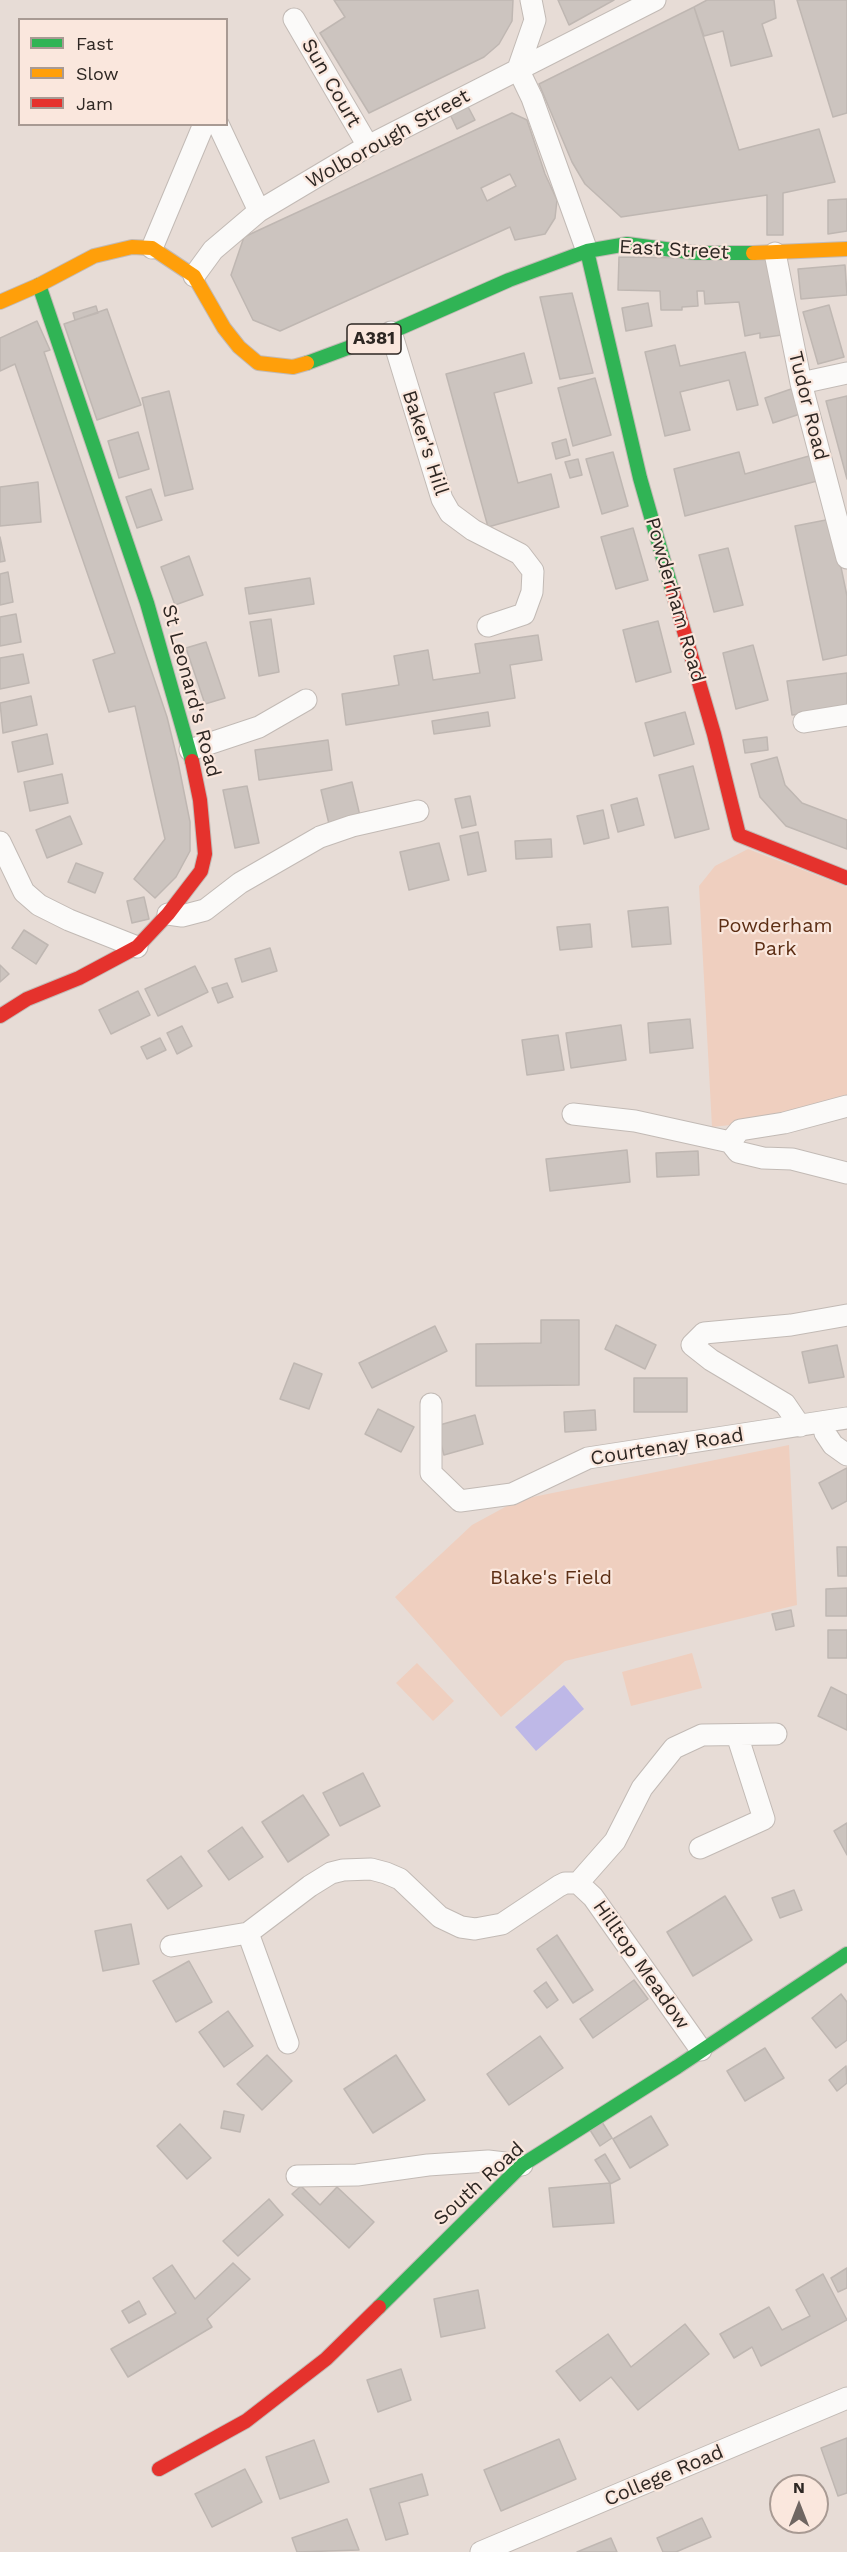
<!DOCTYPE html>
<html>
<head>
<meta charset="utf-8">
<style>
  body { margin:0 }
  #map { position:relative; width:847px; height:2552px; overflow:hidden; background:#e7dcd6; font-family:"Work Sans",sans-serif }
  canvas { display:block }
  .legend { position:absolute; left:18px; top:18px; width:210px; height:108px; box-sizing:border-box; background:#fae7dd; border:2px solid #a89a93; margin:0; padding:8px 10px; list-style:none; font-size:18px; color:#2e2723 }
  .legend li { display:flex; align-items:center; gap:12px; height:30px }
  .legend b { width:30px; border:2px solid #a89a93 }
  .north { position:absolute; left:769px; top:2474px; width:60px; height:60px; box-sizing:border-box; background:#fae7dd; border:2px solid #a89a93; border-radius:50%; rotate:0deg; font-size:16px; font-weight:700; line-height:24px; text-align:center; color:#2e2723 }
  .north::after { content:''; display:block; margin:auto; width:21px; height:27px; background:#6f6662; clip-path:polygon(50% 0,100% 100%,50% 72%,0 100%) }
</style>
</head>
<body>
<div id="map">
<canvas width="847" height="2552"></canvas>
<ul class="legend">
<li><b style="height:8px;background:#30b455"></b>Fast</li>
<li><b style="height:8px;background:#ff9f0a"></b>Slow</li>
<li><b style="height:8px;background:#e5322d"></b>Jam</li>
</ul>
<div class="north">N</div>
</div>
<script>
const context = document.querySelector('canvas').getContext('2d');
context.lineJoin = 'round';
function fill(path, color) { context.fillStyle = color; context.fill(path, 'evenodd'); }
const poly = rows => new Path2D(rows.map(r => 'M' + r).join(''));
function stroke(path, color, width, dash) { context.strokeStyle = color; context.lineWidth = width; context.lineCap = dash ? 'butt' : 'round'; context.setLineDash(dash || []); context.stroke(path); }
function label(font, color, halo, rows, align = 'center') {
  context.font = font + ' "Work Sans",sans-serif'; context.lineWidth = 4.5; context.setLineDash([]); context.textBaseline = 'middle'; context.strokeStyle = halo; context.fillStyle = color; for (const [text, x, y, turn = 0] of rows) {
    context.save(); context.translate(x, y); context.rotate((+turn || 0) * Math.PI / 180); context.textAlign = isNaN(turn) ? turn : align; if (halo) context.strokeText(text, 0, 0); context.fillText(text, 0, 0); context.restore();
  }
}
fill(poly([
  [748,849,847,887,847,1096,834,1102,740,1124,712,1127,699,886,715,866],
  [789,1445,797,1605,565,1661,501,1717,395,1597,472,1525,518,1500],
  [692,1653,702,1688,631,1706,622,1672],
  [417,1663,454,1701,433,1721,396,1683]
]), '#efcfbf');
fill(poly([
  [564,1685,584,1709,536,1751,515,1727]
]), '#beb8e7');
const building = poly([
  [334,0,513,0,512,21,499,44,484,57,369,113,320,33,345,17,334,0],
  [558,0,614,0,569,25,558,0],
  [707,0,774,0,776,18,762,24,772,56,731,66,723,31,704,36,694,7,707,0],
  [797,0,847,0,847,113,833,117,797,0],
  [694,7,739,150,819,129,835,182,783,193,783,235,767,235,767,195,621,217,585,184,572,162,539,84,694,7],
  [465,101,475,120,457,129,448,110,465,101],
  [512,113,527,120,545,174,557,200,555,218,545,234,515,240,510,227,280,331,253,320,231,275,244,237,512,113],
  [510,174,516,186,487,201,481,188,510,174],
  [847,199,847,231,828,234,828,200,847,199],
  [619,257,772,259,782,335,760,338,760,333,745,336,739,302,705,304,704,291,697,291,698,306,682,307,682,310,661,310,660,291,618,290,619,257],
  [845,265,847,295,801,299,798,269,845,265],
  [572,293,593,373,560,379,540,297,572,293],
  [648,303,652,326,626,331,622,308,648,303],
  [829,305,844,357,818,364,803,312,829,305],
  [96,306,98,313,75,320,73,313,96,306],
  [107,309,141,405,97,420,64,324,107,309],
  [37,321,50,350,44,352,167,717,178,762,190,822,190,851,176,877,155,898,134,879,165,839,135,706,109,712,93,660,115,653,15,364,0,371,0,338,37,321],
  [675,345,680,366,745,352,758,405,737,410,729,380,680,392,690,430,665,436,645,352,675,345],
  [524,353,532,383,494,393,518,483,551,474,559,507,488,527,446,374,524,353],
  [595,378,611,435,573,446,558,388,595,378],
  [794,388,803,413,773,423,765,398,794,388],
  [169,391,193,489,165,496,142,398,169,391],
  [847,396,847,479,826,401,847,396],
  [138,432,149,469,119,478,108,441,138,432],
  [566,439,570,455,556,459,552,443,566,439],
  [613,452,628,506,602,514,586,459,613,452],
  [739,452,745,474,809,456,817,481,685,516,674,469,739,452],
  [578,459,582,475,570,478,565,462,578,459],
  [38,482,41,522,0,526,0,487,38,482],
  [151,489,162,520,137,528,126,497,151,489],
  [831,519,847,596,847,655,823,660,795,526,831,519],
  [633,528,648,580,616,589,601,537,633,528],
  [0,537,5,561,0,562,0,537],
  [728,548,743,605,714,612,699,555,728,548],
  [189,556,203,595,175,605,161,567,189,556],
  [8,572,13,602,0,605,0,574,8,572],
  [310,578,314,604,249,614,245,588,310,578],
  [16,614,21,642,0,646,0,617,16,614],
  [271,619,279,672,259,676,250,622,271,619],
  [658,621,671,672,636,682,623,630,658,621],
  [538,635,542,660,510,665,515,698,346,725,342,694,399,685,394,656,428,650,433,680,480,673,475,644,538,635],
  [206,642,225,698,205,704,186,648,206,642],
  [753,645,768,700,736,709,723,653,753,645],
  [23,654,29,683,0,689,0,658,23,654],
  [847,673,847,708,792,715,787,681,847,673],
  [31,696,37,725,3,733,0,703,31,696],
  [488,712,490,726,434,734,432,721,488,712],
  [685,712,694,744,654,756,645,723,685,712],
  [47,734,53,764,18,772,12,742,47,734],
  [767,737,768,750,745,753,743,740,767,737],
  [328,740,332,770,259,780,255,750,328,740],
  [777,757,785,785,802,803,847,820,847,849,786,826,760,797,751,764,777,757],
  [693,766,709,829,675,838,659,775,693,766],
  [62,774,68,803,30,811,24,782,62,774],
  [352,782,360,816,329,824,321,790,352,782],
  [247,786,259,843,235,848,223,790,247,786],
  [470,796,476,825,462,828,455,799,470,796],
  [637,798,644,825,618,832,611,805,637,798],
  [603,810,609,838,584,844,577,816,603,810],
  [70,816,82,844,47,858,36,830,70,816],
  [478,832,486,871,468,875,460,836,478,832],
  [551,839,552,857,516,859,515,841,551,839],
  [439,843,449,880,409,890,400,852,439,843],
  [76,863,103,873,95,893,68,882,76,863],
  [144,897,149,919,132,923,127,901,144,897],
  [668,907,671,944,632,947,628,911,668,907],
  [590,924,592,947,560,950,557,927,590,924],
  [24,930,48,945,36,964,12,948,24,930],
  [270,948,277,971,242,982,235,959,270,948],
  [0,965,9,974,0,982,0,965],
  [195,966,208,992,158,1016,145,989,195,966],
  [227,983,233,997,218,1003,212,988,227,983],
  [138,991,150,1015,111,1034,99,1010,138,991],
  [690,1019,693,1048,650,1053,648,1023,690,1019],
  [621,1025,626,1060,571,1068,566,1033,621,1025],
  [182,1026,192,1046,177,1054,167,1033,182,1026],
  [558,1035,564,1070,527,1075,522,1040,558,1035],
  [160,1038,166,1050,147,1059,141,1047,160,1038],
  [627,1150,630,1182,550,1191,546,1159,627,1150],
  [698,1151,699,1175,657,1177,656,1153,698,1151],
  [541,1320,579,1320,579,1385,476,1386,476,1344,541,1343,541,1320],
  [616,1325,656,1345,645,1369,605,1349,616,1325],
  [435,1326,447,1351,372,1388,359,1363,435,1326],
  [837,1345,844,1377,809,1383,802,1352,837,1345],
  [294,1363,322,1374,309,1409,280,1399,294,1363],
  [634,1378,687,1378,687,1412,634,1412,634,1378],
  [378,1409,414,1427,401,1452,365,1434,378,1409],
  [595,1410,596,1430,565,1432,564,1412,595,1410],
  [475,1415,483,1444,444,1455,436,1426,475,1415],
  [847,1468,847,1501,832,1509,819,1483,847,1468],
  [837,1547,847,1547,847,1576,838,1576,837,1547],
  [847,1588,847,1616,826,1616,826,1589,847,1588],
  [791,1610,794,1626,776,1630,772,1614,791,1610],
  [828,1630,847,1630,847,1658,828,1658,828,1630],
  [831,1687,847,1695,847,1730,818,1716,831,1687],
  [363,1773,380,1806,340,1826,323,1793,363,1773],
  [303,1795,329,1835,288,1862,262,1822,303,1795],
  [847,1823,847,1855,834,1831,847,1823],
  [242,1827,263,1857,229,1880,208,1851,242,1827],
  [181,1856,202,1886,168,1909,147,1880,181,1856],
  [794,1890,802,1910,780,1918,772,1898,794,1890],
  [725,1896,752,1940,693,1976,667,1932,725,1896],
  [131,1924,139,1964,103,1971,95,1931,131,1924],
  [557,1935,593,1990,573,2003,537,1949,557,1935],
  [189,1961,212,2002,176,2022,153,1981,189,1961],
  [634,1980,648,1999,593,2038,580,2019,634,1980],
  [546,1982,558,2000,547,2008,534,1991,546,1982],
  [841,1994,847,2002,847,2040,836,2048,812,2018,841,1994],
  [228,2011,253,2046,224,2067,199,2032,228,2011],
  [540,2036,563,2068,509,2105,487,2074,540,2036],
  [765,2048,784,2078,745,2101,727,2071,765,2048],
  [267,2055,292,2081,262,2110,237,2084,267,2055],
  [396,2055,425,2100,373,2133,344,2089,396,2055],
  [846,2066,847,2083,837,2091,829,2080,846,2066],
  [224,2111,244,2115,240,2132,221,2128,224,2111],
  [651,2116,668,2145,630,2168,613,2139,651,2116],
  [602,2122,612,2138,600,2146,590,2130,602,2122],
  [180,2124,211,2158,187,2179,157,2146,180,2124],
  [605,2154,620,2179,610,2184,614,2223,553,2227,549,2188,610,2183,595,2160,605,2154],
  [301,2186,320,2205,337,2187,374,2222,349,2248,292,2194,301,2186],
  [269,2199,283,2215,238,2256,223,2241,269,2199],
  [233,2263,250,2279,207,2319,212,2327,128,2377,111,2349,176,2313,153,2278,172,2265,195,2299,233,2263],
  [847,2268,847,2288,838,2292,831,2278,847,2268],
  [823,2274,847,2320,761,2366,752,2347,734,2358,720,2334,769,2307,782,2330,810,2316,796,2290,823,2274],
  [478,2290,485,2328,441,2337,434,2299,478,2290],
  [139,2301,146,2314,129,2323,122,2311,139,2301],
  [685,2324,709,2354,638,2410,611,2377,580,2401,556,2371,608,2334,631,2367,685,2324],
  [401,2369,411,2400,378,2412,367,2380,401,2369],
  [847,2438,847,2493,838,2496,821,2448,847,2438],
  [559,2439,576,2479,501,2511,484,2470,559,2439],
  [314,2440,329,2482,280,2499,266,2457,314,2440],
  [245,2469,262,2502,212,2527,195,2494,245,2469],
  [422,2474,428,2495,399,2503,408,2534,386,2540,370,2489,422,2474],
  [702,2518,711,2537,676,2552,663,2552,657,2538,702,2518],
  [347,2519,359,2550,297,2552,292,2538,347,2519],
  [611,2538,617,2552,577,2552,611,2538]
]);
fill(building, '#ccc4bf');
stroke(building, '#bfb7b2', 1.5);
const street = poly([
  [294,19,368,146],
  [518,69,532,98,587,251],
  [518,69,535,20,531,0],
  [218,124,259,211],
  [152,248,204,124],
  [775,253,801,383,847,558],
  [194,276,213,250,259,211,368,146,655,0],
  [391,332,442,499,450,513,473,530,520,554,533,571,532,592,524,614,488,626],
  [801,383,847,373],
  [804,722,847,715],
  [190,750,259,727,306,700],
  [0,842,24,892,39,905,69,920,137,947],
  [168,914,182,916,205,910,240,883,320,837,352,826,418,811],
  [573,1114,635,1121,730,1142],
  [730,1142,740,1130,784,1123,847,1106],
  [730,1142,738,1152,763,1158,792,1159,847,1173],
  [431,1404,431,1473,460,1501,512,1494,588,1458,847,1418],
  [823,1422,825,1433,833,1445,847,1455],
  [800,1426,785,1404,711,1360,692,1345,704,1333,791,1325,847,1315],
  [700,1848,764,1819,737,1735],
  [578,1883,615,1841,642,1788,674,1748,702,1735,776,1734],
  [248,1933,288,2043],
  [171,1946,248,1933,310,1886,331,1873,343,1870,371,1869,386,1873,400,1879,440,1917,461,1927,475,1929,502,1924,559,1886,565,1883,578,1883,593,1897,701,2050],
  [297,2176,357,2175,428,2165,488,2161,522,2165],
  [481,2552,847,2398]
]);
const fast = poly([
  [587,251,640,478,672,590],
  [39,285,147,603,192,761],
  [307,363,391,332,509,280,587,251,627,244,696,253,753,253],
  [379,2307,522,2165,677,2067,847,1954]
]);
const slow = poly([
  [753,253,847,249],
  [0,302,39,285,94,256,132,247,152,248,194,276,224,328,239,347,258,363,293,367,307,363]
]);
const jam = poly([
  [672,590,714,734,739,835,847,878],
  [0,1016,27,999,79,978,137,947,168,914,201,871,205,854,200,800,192,761],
  [159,2469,246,2421,326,2359,379,2307]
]);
stroke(street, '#c2bab5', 23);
stroke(fast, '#c2bab5', 16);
stroke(slow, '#c2bab5', 16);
stroke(jam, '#c2bab5', 16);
stroke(street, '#fbfaf9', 21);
stroke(fast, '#30b455', 14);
stroke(slow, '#ff9f0a', 14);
stroke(jam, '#e5322d', 14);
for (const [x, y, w] of [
  [374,339,54]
]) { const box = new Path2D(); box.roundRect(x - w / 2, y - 15, w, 30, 4.5); context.fillStyle = '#fae7dd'; context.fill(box); stroke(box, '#2e2723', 1.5); }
label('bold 18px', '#2e2723', null, [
  ["A381",374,339]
]);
label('20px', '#2e2723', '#fae7dd', [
  ["Sun Court",331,83,60],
  ["Wolborough Street",388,139,-29],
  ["East Street",674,250,3],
  ["Tudor Road",808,406,76],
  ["Baker's Hill",425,443,72],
  ["Powderham Road",675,600,74],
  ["St Leonard's Road",191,691,75],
  ["Courtenay Road",667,1447,-9],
  ["Hilltop Meadow",641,1965,55],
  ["South Road",479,2184,-42],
  ["College Road",664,2476,-23]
]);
label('20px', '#5d2f15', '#fae7dd', [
  ["Powderham",775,926],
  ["Park",775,949],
  ["Blake's Field",551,1578]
]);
</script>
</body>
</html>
